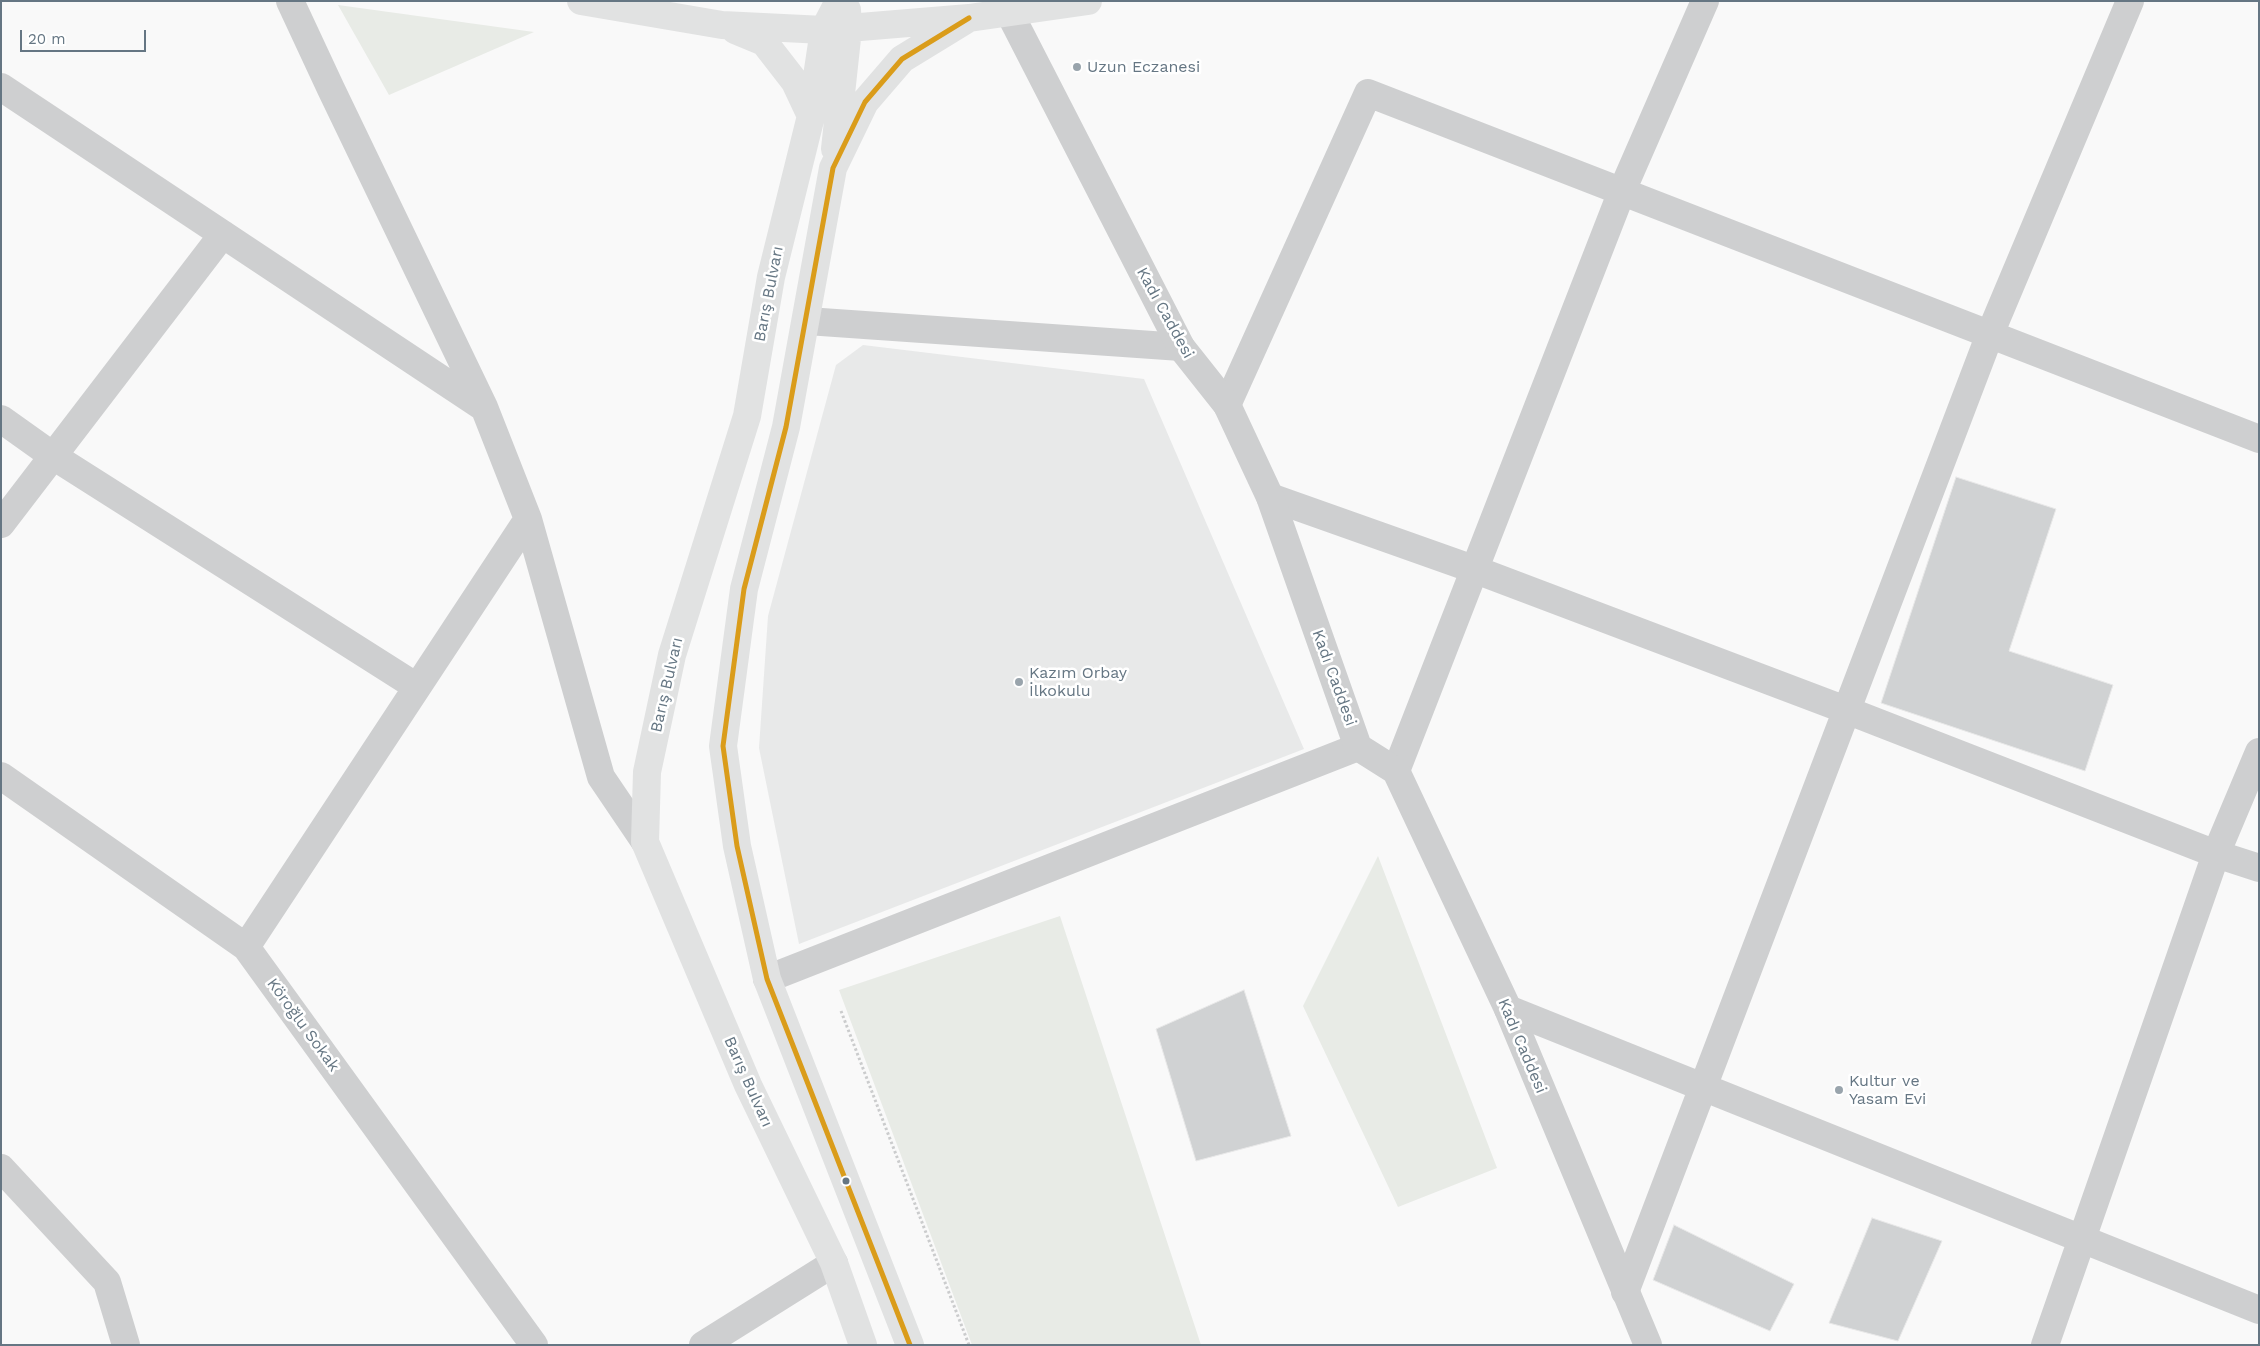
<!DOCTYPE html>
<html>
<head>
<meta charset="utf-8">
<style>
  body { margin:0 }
  #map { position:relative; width:2260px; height:1346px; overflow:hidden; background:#f9f9f9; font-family:"Work Sans",sans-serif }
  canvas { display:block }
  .frame { position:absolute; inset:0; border:2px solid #657683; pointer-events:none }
  .scale { position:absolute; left:20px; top:30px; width:126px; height:22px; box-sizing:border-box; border:2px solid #657683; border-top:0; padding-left:6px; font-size:15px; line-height:18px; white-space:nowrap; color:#657683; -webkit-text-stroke:4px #fff; paint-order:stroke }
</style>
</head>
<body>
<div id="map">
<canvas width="2260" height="1346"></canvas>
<div class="frame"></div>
<div class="scale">20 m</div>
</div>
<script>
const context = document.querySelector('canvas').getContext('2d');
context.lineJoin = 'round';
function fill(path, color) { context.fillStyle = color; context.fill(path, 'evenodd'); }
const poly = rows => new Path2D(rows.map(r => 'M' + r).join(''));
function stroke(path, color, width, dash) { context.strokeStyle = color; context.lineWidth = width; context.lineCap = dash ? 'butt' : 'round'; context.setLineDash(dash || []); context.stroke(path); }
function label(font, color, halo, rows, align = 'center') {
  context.font = font + ' "Work Sans",sans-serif'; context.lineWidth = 5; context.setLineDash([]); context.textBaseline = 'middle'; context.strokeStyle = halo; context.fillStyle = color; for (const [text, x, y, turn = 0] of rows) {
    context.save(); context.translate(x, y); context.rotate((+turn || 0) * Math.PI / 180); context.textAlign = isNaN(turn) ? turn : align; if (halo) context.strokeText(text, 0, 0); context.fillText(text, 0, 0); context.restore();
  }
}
fill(poly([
  [863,345,1144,379,1304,749,799,944,759,748,768,616,836,365]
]), '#e8e9e9');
fill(poly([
  [338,5,534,32,389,95],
  [1378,856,1497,1168,1398,1207,1303,1006],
  [1060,916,1201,1345,972,1345,839,990]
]), '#e8ebe6');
const building = poly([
  [1956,477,2056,509,2009,651,2113,685,2085,771,1881,703,1956,477],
  [1244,990,1291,1136,1196,1161,1156,1029,1244,990],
  [1872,1218,1942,1241,1898,1341,1829,1323,1872,1218],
  [1674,1225,1794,1284,1770,1331,1653,1280,1674,1225]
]);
fill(building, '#d0d2d3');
stroke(building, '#e8e8e8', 1);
stroke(poly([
  [841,1011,969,1345]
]), '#cbcccd', 3, [2.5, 2.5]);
stroke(poly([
  [290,1,331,89,484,407,528,519,601,777,645,842],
  [1,87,483,407],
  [807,321,1181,347],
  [1227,405,1368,93,2259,439],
  [1,419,53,456,417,687],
  [1270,497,1476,570,1846,710,2216,854,2259,868],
  [1,524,223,234],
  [1396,771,1622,191,1705,1],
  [1,776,246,947,534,1345],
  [246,947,528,519],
  [767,979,1358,747],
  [1508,1009,2259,1310],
  [1,1168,107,1282,126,1345],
  [1625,1292,1990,334,2130,1],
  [703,1345,834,1263],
  [2045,1345,2216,854,2259,752]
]), '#cecfd0', 28);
stroke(poly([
  [1009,12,1181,347,1227,405,1270,497,1358,747,1396,771,1508,1009,1648,1345]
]), '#cecfd0', 28);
stroke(poly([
  [581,1,722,25,824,30,969,18,1088,1],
  [839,1,824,30,811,116,771,277,747,416,672,655,647,772,645,842,748,1085,834,1263,863,1345],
  [735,30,764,42,795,82,811,116],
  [835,149,848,29,847,10],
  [910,1345,767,979,737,846,723,746,744,589,786,427,833,168,865,102,902,59,969,18]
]), '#e1e2e2', 28);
stroke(poly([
  [910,1345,767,979,737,846,723,746,744,589,786,427,833,168,865,102,902,59,969,18]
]), '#da9c1a', 5);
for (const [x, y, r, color] of [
  [1077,67,5,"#99a4ac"],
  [1019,682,5,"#99a4ac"],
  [1839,1090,5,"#99a4ac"],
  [846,1181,4.5,"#657683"]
]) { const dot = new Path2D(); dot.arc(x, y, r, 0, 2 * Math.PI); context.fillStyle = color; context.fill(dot); stroke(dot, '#fff', 2); }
label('16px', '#657683', '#fff', [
  ["Uzun Eczanesi",1087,67],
  ["Kazım Orbay",1029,673],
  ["İlkokulu",1029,691],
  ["Kultur ve",1849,1081],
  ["Yasam Evi",1849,1099]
], 'left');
label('16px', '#657683', '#fff', [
  ["Barış Bulvarı",769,294,-79],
  ["Kadı Caddesi",1165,313,61],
  ["Kadı Caddesi",1334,678,70],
  ["Barış Bulvarı",667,685,-77],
  ["Köroğlu Sokak",303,1025,54],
  ["Kadı Caddesi",1522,1046,67],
  ["Barış Bulvarı",748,1082,66]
]);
</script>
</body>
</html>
